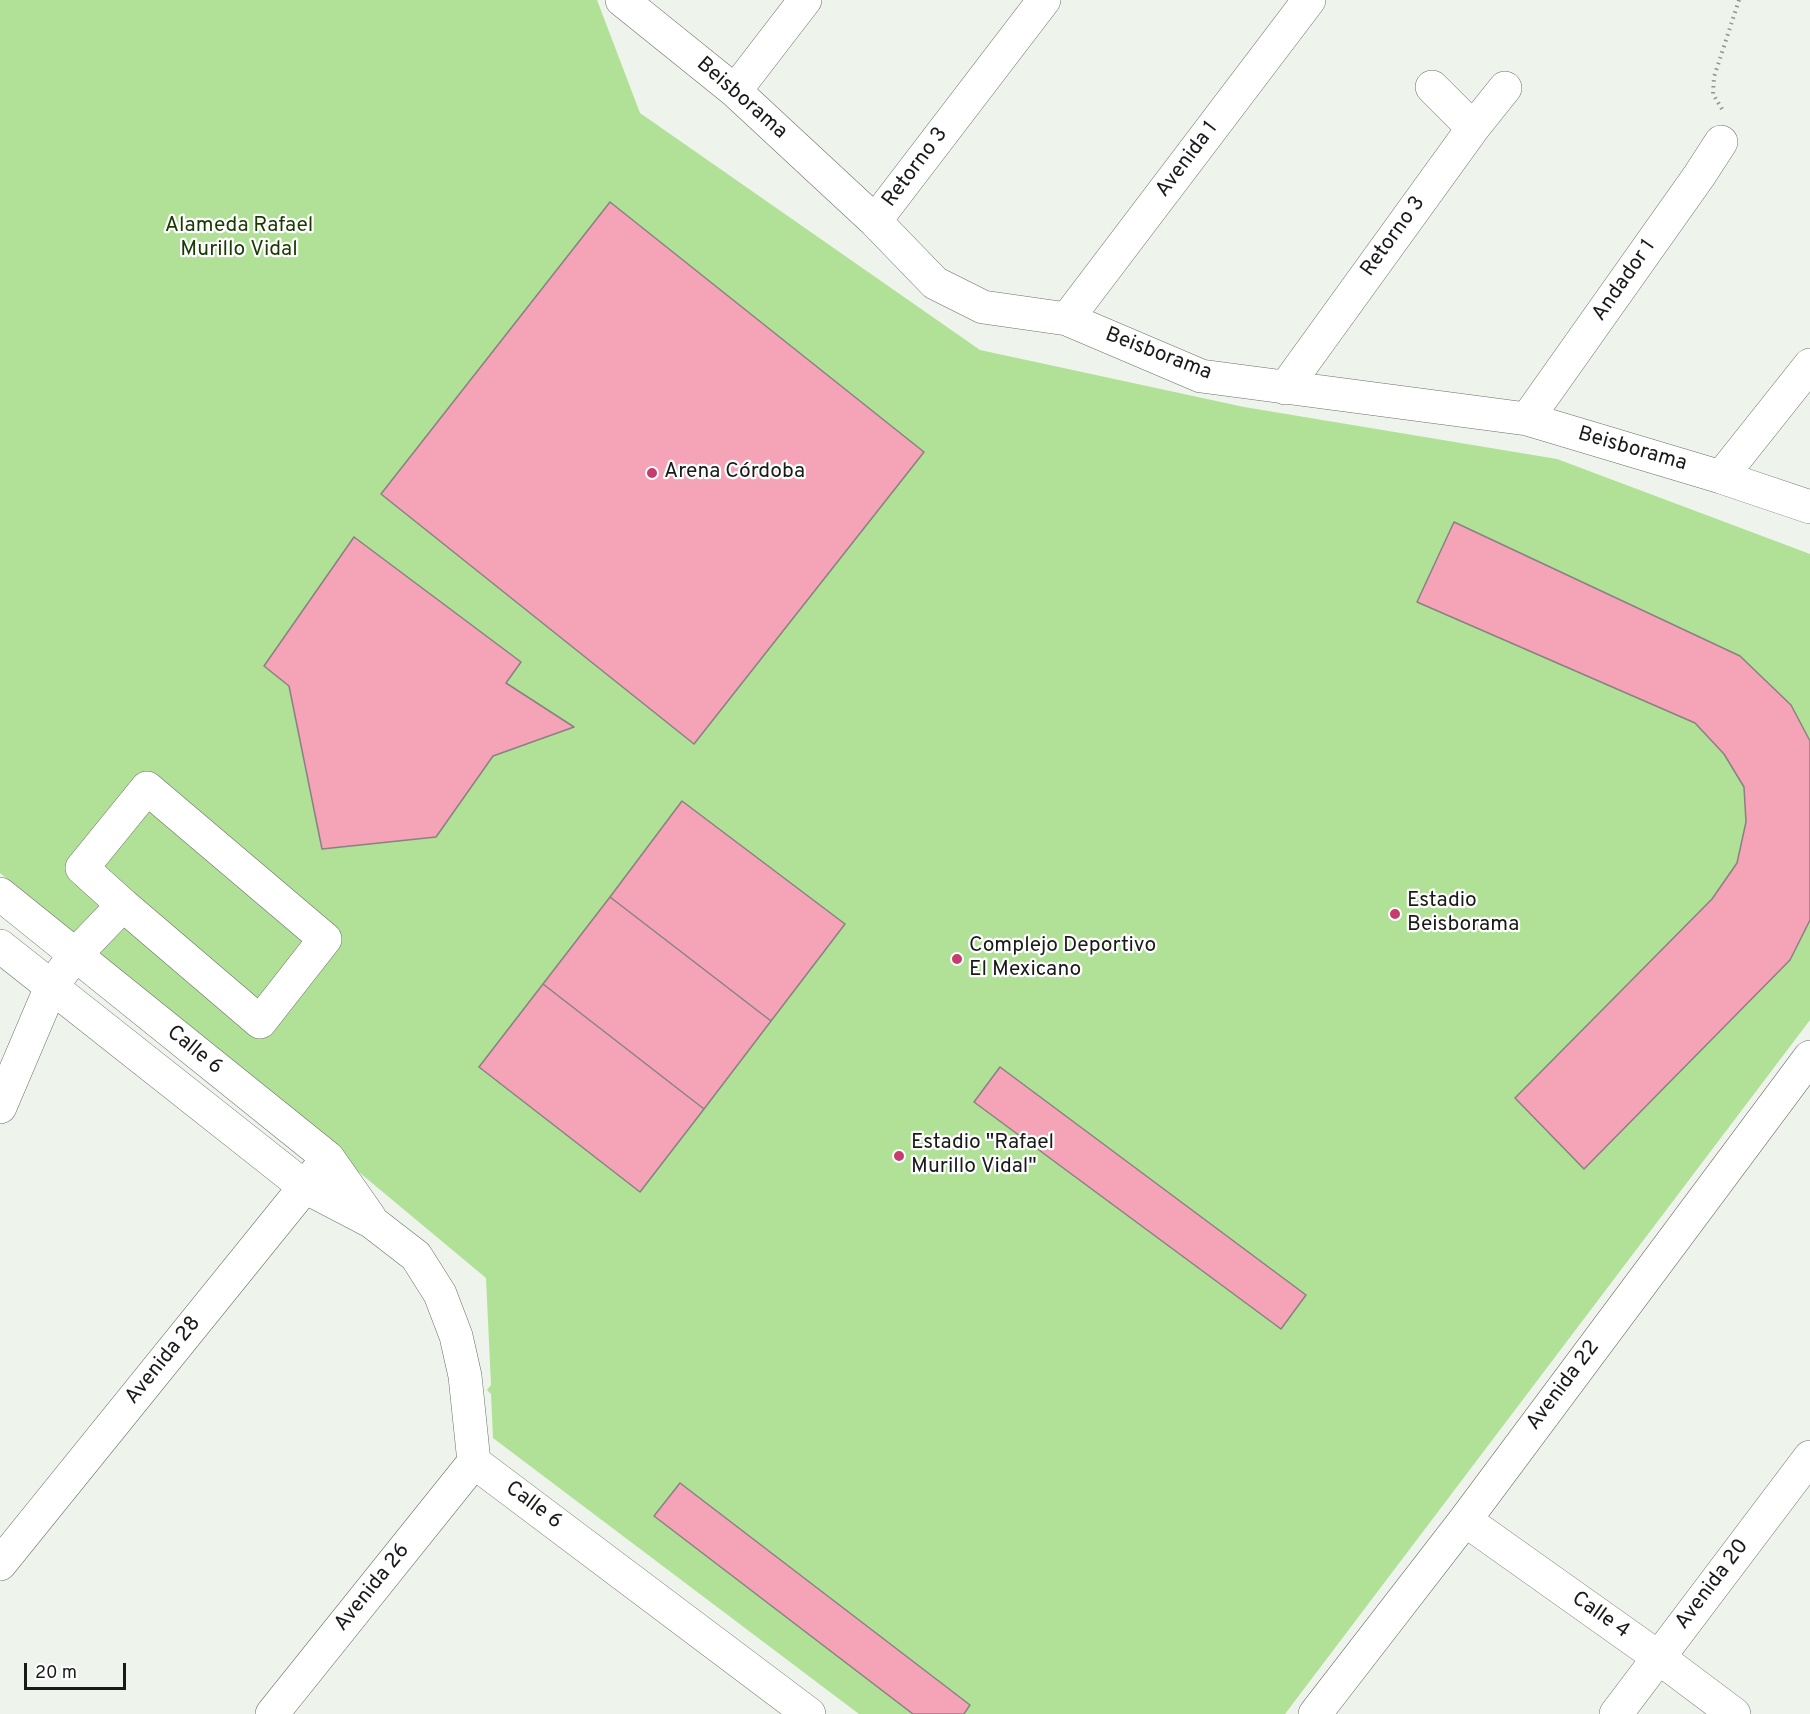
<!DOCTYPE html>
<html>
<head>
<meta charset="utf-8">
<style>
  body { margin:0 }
  #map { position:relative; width:1810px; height:1714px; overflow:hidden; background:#eef3ec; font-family:Overpass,sans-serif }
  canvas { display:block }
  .scale { position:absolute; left:24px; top:1663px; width:102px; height:27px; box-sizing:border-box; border:3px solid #191b18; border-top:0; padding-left:8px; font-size:18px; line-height:21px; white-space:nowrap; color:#191b18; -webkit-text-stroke:4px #fff; paint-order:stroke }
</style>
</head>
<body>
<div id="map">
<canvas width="1810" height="1714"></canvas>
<div class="scale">20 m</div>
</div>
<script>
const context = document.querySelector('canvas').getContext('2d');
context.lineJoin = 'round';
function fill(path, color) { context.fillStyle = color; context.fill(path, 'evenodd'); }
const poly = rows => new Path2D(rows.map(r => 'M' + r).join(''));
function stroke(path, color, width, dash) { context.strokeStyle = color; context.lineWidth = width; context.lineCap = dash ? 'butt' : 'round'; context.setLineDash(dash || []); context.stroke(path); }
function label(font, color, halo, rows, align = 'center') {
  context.font = font + ' Overpass,sans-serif'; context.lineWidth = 4.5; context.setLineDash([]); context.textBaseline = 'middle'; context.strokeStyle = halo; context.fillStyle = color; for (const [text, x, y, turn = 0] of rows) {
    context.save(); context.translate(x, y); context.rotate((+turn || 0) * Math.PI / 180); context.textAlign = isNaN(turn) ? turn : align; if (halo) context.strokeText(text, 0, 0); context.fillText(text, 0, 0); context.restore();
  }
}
fill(poly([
  [0,0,597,0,640,113,980,350,1244,407,1557,459,1810,554,1810,1020,1285,1714,859,1714,493,1438,491,1394,487,1390,491,1385,486,1278,0,873]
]), '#b0e197');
const building = poly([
  [610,202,924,452,694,744,381,494,610,202],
  [1454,522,1740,656,1791,705,1810,741,1810,920,1790,960,1584,1169,1515,1098,1712,899,1737,863,1746,822,1744,787,1724,754,1695,723,1417,602,1454,522],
  [354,537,521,662,506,683,574,727,493,756,436,837,322,849,289,686,264,666,354,537],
  [682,801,845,924,771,1021,610,897,682,801],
  [610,897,771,1021,704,1109,543,984,610,897],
  [543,984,704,1109,640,1192,479,1067,543,984],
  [1000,1067,1306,1295,1281,1329,974,1102,1000,1067],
  [680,1483,970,1705,964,1714,913,1714,654,1516,680,1483]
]);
fill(building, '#f5a4b8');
stroke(building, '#898182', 1.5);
const minor = poly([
  [622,0,735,91,875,221,935,283,983,307,1067,319,1201,376,1527,419,1721,477,1810,507],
  [1432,87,1473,128],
  [735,91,805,0],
  [875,221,1044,0],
  [1067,319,1309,0],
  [1285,388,1473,128,1505,88],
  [1527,419,1699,176,1721,142],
  [1721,477,1810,365],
  [147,788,325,939,260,1022,123,905,82,868,147,788],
  [0,894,328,1158,370,1218],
  [0,946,305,1187,372,1222,416,1256,440,1294,456,1336,465,1376,474,1462,809,1714],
  [0,1107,51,987,75,955,123,905],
  [1465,1520,1658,1657,1734,1714],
  [0,1564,328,1158],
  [272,1714,474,1462],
  [1315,1714,1465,1520,1810,1057],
  [1616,1714,1810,1457]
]);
stroke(minor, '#6b6f69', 34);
stroke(poly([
  [1722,109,1713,94,1714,77,1739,0]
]), '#90948f', 4, [1.5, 4.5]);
stroke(minor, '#fff', 33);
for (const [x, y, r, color] of [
  [652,473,6,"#c83c6d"],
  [1395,914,6,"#c83c6d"],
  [957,959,6,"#c83c6d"],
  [899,1156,6,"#c83c6d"]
]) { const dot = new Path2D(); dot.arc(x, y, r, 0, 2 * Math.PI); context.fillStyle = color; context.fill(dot); stroke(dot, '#fff', 2); }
label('21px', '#191b18', '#fff', [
  ["Beisborama",741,99,41],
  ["Avenida 1",1188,160,-53],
  ["Retorno 3",916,168,-53],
  ["Retorno 3",1394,237,-54],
  ["Andador 1",1625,281,-55],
  ["Beisborama",1158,355,21],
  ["Beisborama",1632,450,16],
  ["Calle 6",194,1051,39],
  ["Avenida 28",164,1361,-51],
  ["Avenida 22",1564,1386,-53],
  ["Calle 6",533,1506,37],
  ["Avenida 20",1713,1585,-53],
  ["Avenida 26",373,1588,-51],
  ["Calle 4",1600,1616,35]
]);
label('21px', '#193a00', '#fff', [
  ["Alameda Rafael",239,227],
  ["Murillo Vidal",239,251]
]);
label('21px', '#191b18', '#fff', [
  ["Arena Córdoba",664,473],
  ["Estadio",1407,902],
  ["Beisborama",1407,926],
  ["Complejo Deportivo",969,947],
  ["El Mexicano",969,971],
  ["Estadio \"Rafael",911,1144],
  ["Murillo Vidal\"",911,1168]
], 'left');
</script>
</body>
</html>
